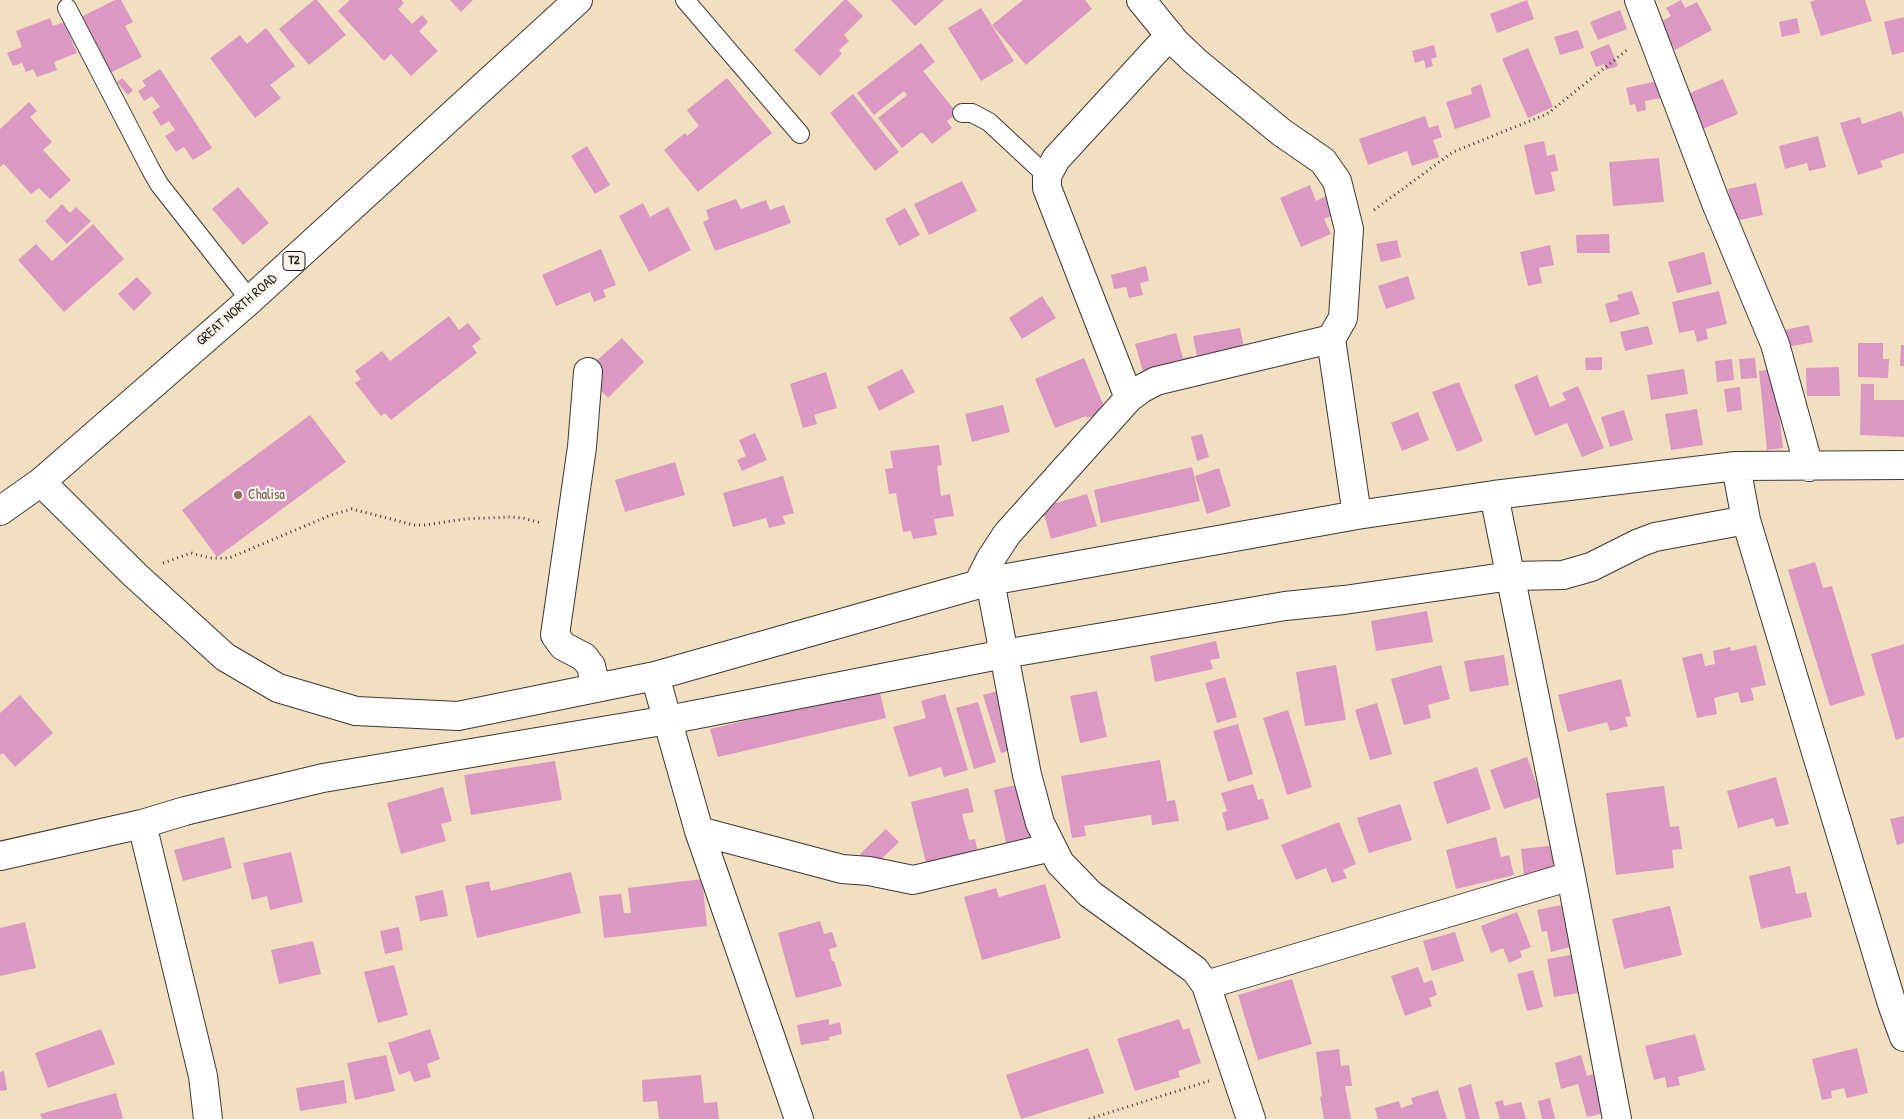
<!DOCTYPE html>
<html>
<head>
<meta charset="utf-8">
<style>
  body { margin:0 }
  canvas { display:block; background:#f2dfc2 }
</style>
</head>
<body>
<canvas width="1904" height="1119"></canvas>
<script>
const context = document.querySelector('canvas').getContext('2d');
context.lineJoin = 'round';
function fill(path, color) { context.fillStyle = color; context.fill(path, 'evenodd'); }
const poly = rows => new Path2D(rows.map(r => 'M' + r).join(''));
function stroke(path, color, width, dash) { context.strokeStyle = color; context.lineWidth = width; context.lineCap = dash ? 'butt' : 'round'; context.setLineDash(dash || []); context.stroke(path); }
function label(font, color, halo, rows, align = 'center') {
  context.font = font + ' "Patrick Hand",sans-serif'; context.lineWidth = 4.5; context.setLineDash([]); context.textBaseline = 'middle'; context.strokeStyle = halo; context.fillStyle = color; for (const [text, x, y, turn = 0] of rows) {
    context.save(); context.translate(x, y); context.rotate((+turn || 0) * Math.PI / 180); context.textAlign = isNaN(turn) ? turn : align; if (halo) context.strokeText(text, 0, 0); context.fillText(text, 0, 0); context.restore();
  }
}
fill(poly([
  [115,0,121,0,133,22,125,26,142,57,106,75,77,19],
  [314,0,317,0,346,35,309,65,279,29],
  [350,0,401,0,404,3,398,9,412,24,422,15,428,22,419,31,438,51,411,76,391,54,384,61,338,11],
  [450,0,473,0,461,12],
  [844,0,847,0,863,16,844,35,849,41,839,50,842,54,820,76,794,50],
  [891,0,944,0,915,26],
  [1023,0,1085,0,1092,9,1026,65,992,25],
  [1527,0,1534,19,1497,33,1490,14],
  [1681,0,1685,8,1697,2,1712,30,1675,50,1659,23,1671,16,1666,8],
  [1816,0,1865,0,1872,21,1821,36,1810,2],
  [981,8,1014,61,981,81,948,28],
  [1620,10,1627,29,1598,40,1590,22],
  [1904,17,1904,52,1892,55,1884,22],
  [50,18,53,26,64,22,77,53,54,62,57,70,37,77,33,69,26,72,22,63,13,66,7,53,22,47,16,31],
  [1797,18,1800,33,1782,37,1779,22],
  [266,28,295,66,270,85,281,98,255,118,210,58,240,35,247,44],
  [1578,30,1584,48,1560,55,1554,37],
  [921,43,935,62,923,71,957,113,947,121,952,128,932,144,922,132,902,148,878,118,907,95,904,91,874,115,857,93],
  [1609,44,1618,66,1606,70,1604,64,1596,67,1590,52],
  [1434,45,1437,57,1431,59,1433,66,1426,68,1424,60,1415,63,1412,51],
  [1528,48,1553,107,1528,118,1502,59],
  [160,69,212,148,193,160,184,147,176,152,165,136,175,130,169,121,161,126,152,112,160,107,152,96,144,101,138,91,146,86,142,81],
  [122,78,133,90,128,95,117,82],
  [727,78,772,133,698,192,664,150,685,133,687,136,699,126,687,110],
  [1723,79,1738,114,1698,131,1683,96],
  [1657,81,1661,98,1645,101,1646,110,1637,112,1635,104,1630,105,1626,88],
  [1481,84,1491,117,1455,129,1446,102,1472,94,1471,88],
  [853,94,899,152,875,171,830,113],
  [29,102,37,111,30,117,52,142,43,150,71,180,50,199,39,188,31,194,4,164,0,167,0,129],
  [1901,111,1904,118,1904,153,1880,161,1883,167,1858,175,1840,123,1860,117,1862,124],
  [1425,116,1429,128,1438,125,1442,137,1433,140,1439,157,1412,166,1407,151,1368,165,1359,139],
  [1818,136,1826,167,1809,171,1807,163,1785,169,1779,146],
  [1544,141,1547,156,1555,154,1558,171,1551,172,1555,191,1535,195,1524,145],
  [587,146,610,185,595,194,571,156],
  [1659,158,1664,202,1613,206,1609,162],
  [962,181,977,211,929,235,914,204],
  [1756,183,1763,215,1735,221,1728,189],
  [1310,185,1316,201,1326,196,1334,215,1324,219,1331,234,1301,247,1280,198],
  [238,187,269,223,243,245,212,209],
  [736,199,741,209,766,200,770,210,784,205,791,223,715,251,703,222,709,219,706,210],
  [643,203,650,217,668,207,691,250,649,272,619,216],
  [62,204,70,213,76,207,91,221,67,244,45,221],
  [905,208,920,235,899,246,885,219],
  [93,224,124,259,64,312,18,260,36,244,52,261],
  [1609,234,1610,253,1577,253,1576,235],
  [1397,240,1401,257,1381,262,1376,244],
  [1550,245,1554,265,1539,268,1542,283,1528,286,1520,252],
  [601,249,616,285,603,290,606,297,594,302,590,292,556,306,542,275],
  [1704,252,1712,284,1677,293,1668,262],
  [1146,266,1149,281,1140,283,1143,295,1129,298,1126,287,1114,289,1111,275],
  [1408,276,1415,299,1386,309,1378,286],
  [137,277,152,293,134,311,118,294],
  [1632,291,1640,314,1610,323,1605,304,1619,300,1617,295],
  [1719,291,1727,324,1706,329,1708,339,1697,342,1694,330,1679,333,1672,302],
  [1042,296,1056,318,1022,339,1009,318],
  [449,316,459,330,468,323,481,339,472,346,477,353,391,420,385,413,381,416,355,383,361,379,355,371,382,351,390,361],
  [1809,325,1813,342,1788,347,1784,330],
  [1648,326,1653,344,1625,351,1620,332],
  [1240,328,1247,362,1200,371,1193,336],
  [1176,333,1183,358,1192,356,1199,383,1150,396,1135,344],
  [622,338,644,362,608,398,584,372],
  [1858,343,1883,343,1883,359,1889,359,1888,378,1858,377],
  [1901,345,1904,345,1904,366,1900,366],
  [1602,357,1602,370,1586,370,1585,358],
  [1084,358,1106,411,1087,418,1086,416,1055,428,1035,379],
  [1755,358,1757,378,1741,379,1739,359],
  [1732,359,1734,380,1717,382,1715,361],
  [1839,367,1840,396,1807,396,1806,368],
  [902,369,915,392,879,411,867,387],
  [1684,369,1688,394,1651,400,1647,375],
  [1774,369,1783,448,1767,450,1759,371],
  [826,372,837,408,814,415,817,424,803,428,790,384],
  [1537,375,1550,407,1566,400,1562,393,1578,386,1604,448,1582,457,1567,423,1535,436,1514,385],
  [1459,382,1483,441,1457,452,1432,392],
  [1861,384,1874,384,1874,400,1904,400,1904,437,1860,435],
  [1740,387,1742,410,1727,412,1724,389],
  [1003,405,1010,432,972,442,965,414],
  [1697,409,1703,445,1671,450,1665,414],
  [1624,410,1633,440,1610,447,1601,417],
  [1418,412,1429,440,1402,451,1391,423],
  [310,415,346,462,217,557,182,510],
  [755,433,767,460,742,471,737,460,746,456,739,440],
  [1202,434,1209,457,1197,461,1191,437],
  [939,445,942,465,937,466,941,496,950,494,954,516,934,519,937,535,913,539,911,531,903,532,896,493,889,494,885,469,893,468,890,451],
  [675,462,685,495,625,512,615,480],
  [1192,467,1200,501,1101,523,1094,490],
  [1219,468,1231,506,1207,514,1195,476],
  [783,476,794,513,783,516,785,524,769,528,766,518,733,527,723,493],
  [1087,494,1097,526,1051,539,1042,507],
  [1815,562,1823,588,1832,586,1865,695,1830,706,1788,570],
  [1427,611,1433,642,1376,651,1371,621],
  [1216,641,1220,658,1210,660,1213,669,1155,682,1150,656],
  [1904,644,1904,737,1896,740,1871,654],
  [1756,645,1766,685,1751,688,1754,700,1741,703,1738,692,1714,698,1717,714,1697,718,1682,658,1702,653,1705,666,1715,664,1713,651,1730,647,1731,651],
  [1504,655,1509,685,1470,692,1464,661],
  [1336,665,1346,720,1305,726,1296,672],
  [1441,665,1450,699,1428,705,1431,718,1404,725,1391,679],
  [1225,677,1237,717,1217,723,1205,683],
  [1621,679,1631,716,1625,717,1628,726,1610,731,1607,722,1568,732,1558,695],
  [1011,687,1015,749,1001,753,983,695],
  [879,689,886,718,718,757,710,729],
  [1097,691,1107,737,1080,743,1070,696],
  [945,694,968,770,944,777,941,767,909,777,893,727,926,718,921,701],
  [20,695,53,733,15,767,3,753,0,755,0,713],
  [978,702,996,762,974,769,956,708],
  [1377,703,1392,754,1370,760,1355,710],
  [1288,710,1312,787,1287,795,1263,718],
  [1238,724,1253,774,1228,782,1213,731],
  [1527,757,1541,797,1504,809,1490,770],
  [1160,760,1167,801,1175,800,1179,821,1152,825,1151,815,1084,826,1086,836,1072,838,1061,776],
  [555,761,562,800,471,815,464,775],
  [1477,767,1491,809,1447,824,1433,782],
  [1776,777,1789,824,1776,827,1773,818,1738,828,1727,791],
  [1020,784,1033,846,1008,851,994,790],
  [1253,784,1258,800,1263,799,1269,819,1227,831,1222,813,1227,811,1221,793],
  [1664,786,1670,827,1679,826,1682,849,1672,850,1674,868,1616,875,1606,793],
  [443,787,452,821,441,824,446,841,401,854,387,803],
  [968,788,974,812,962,814,969,840,975,839,979,858,928,871,911,802],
  [1400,804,1412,840,1369,853,1357,818],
  [1904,816,1904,843,1897,845,1890,819],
  [1339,822,1356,864,1343,870,1347,878,1332,883,1326,868,1296,880,1281,845],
  [886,829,899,842,873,867,860,854],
  [224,837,232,868,183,881,174,850],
  [1496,837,1501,857,1509,855,1514,875,1456,889,1446,850],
  [1558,845,1561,880,1525,884,1521,849],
  [291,852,303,902,270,910,267,896,252,900,243,863],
  [1790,866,1796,894,1806,892,1812,917,1761,929,1749,876],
  [571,872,581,913,477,938,465,886,489,881,491,891],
  [702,879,707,926,604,938,599,896,621,894,624,913,631,913,628,888],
  [1045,884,1061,938,982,960,964,897,996,888,999,897],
  [443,890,448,916,420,921,415,896],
  [1561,905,1570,947,1551,952,1547,931,1542,932,1537,910],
  [1670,906,1682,955,1624,969,1612,919],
  [1517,912,1531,947,1520,951,1522,957,1509,963,1503,948,1491,953,1481,926],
  [820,921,824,934,832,932,837,947,829,949,832,961,834,961,842,986,796,998,778,933],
  [25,922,36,968,0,976,0,928],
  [399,927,403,950,385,954,380,931],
  [1455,932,1464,961,1432,971,1423,941],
  [313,941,321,974,279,984,271,950],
  [1571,955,1578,993,1554,997,1547,959],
  [394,965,408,1015,378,1023,364,972],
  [1418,967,1424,983,1432,980,1437,995,1429,998,1432,1006,1405,1016,1391,976],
  [1533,970,1543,1007,1527,1011,1517,974],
  [1292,979,1312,1044,1258,1060,1238,995],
  [829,1019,829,1025,840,1022,842,1034,829,1037,830,1040,801,1045,797,1025],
  [1179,1019,1183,1030,1189,1028,1201,1063,1178,1071,1180,1077,1135,1091,1117,1039],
  [101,1029,115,1064,48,1088,35,1053],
  [430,1029,440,1059,427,1064,431,1077,414,1082,410,1071,399,1075,388,1043],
  [1695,1034,1705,1070,1678,1077,1680,1085,1667,1088,1665,1077,1654,1080,1645,1046],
  [1088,1048,1104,1093,1021,1119,1006,1075],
  [1857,1048,1868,1093,1847,1098,1844,1088,1831,1091,1832,1098,1822,1100,1812,1059],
  [1339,1049,1341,1066,1349,1065,1352,1086,1345,1086,1351,1119,1324,1119,1320,1097,1322,1096,1316,1052],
  [386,1055,395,1091,355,1100,347,1063],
  [1581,1055,1587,1076,1593,1074,1604,1113,1587,1117,1578,1084,1561,1089,1555,1063],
  [4,1071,7,1090,0,1091,0,1072],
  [701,1075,704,1103,717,1102,719,1119,659,1119,657,1101,643,1102,642,1080],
  [344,1080,347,1103,300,1111,296,1088],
  [1471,1084,1480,1119,1466,1119,1458,1088],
  [1438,1090,1447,1119,1378,1119,1375,1108,1399,1101,1401,1108,1413,1104,1411,1098],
  [116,1093,123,1119,42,1119,40,1114],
  [1550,1098,1555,1119,1542,1119,1538,1101],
  [1503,1100,1504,1106,1521,1102,1526,1119,1500,1119,1495,1102]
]), '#db98c2');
const lane = poly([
  [685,0,800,134],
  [67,8,151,170,159,184,250,300],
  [962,113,972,113,989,122,1047,176]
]);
const street = poly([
  [1141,0,1176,43,1195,61,1281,132,1323,161,1337,181,1349,229,1343,318,1331,339,1357,515],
  [1639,0,1716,203,1775,344,1809,467],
  [588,372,582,447,555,635,563,646,584,657,587,661,591,666,596,688],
  [1129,398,1047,188,1047,176,1056,159,1170,35],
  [1736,466,1746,520,1892,1004,1904,1037],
  [41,482,135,575,225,657,278,688,356,711,458,716,655,676,990,581,1357,515,1494,495,1736,466,1904,465],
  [1494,495,1571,876,1617,1119],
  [990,581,1027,775,1040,823,1060,863,1090,894,1195,970,1206,985,1251,1119],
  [978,584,990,560,1007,534,1129,398,1141,389,1156,381,1331,339],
  [655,676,699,831,799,1119],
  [142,824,203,1076,208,1119],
  [699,831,842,869,869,871,913,880,1052,847],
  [0,856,142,824,185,811,323,778,668,720,1004,654,1285,606,1344,600,1511,576,1563,575,1591,567,1639,543,1655,537,1746,520],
  [1206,985,1571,876]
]);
const highway = poly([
  [0,511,41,482,250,300,578,0]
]);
stroke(lane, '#3c3935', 20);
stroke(street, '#3c3935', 30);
stroke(highway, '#3c3935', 30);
stroke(poly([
  [1374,210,1453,152,1547,114,1627,50],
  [163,563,191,553,210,558,229,558,331,515,352,509,414,525,425,525,465,519,508,517,523,518,541,523],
  [1089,1119,1209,1081]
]), '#3c3935', 3, [1, 4]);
stroke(lane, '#fff', 18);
stroke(street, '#fff', 28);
stroke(highway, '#fff', 28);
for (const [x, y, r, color] of [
  [238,495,5,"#8d6e63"]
]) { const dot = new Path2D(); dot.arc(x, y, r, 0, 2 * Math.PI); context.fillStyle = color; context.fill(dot); stroke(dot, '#f7f3e8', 2); }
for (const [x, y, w] of [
  [294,261,22]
]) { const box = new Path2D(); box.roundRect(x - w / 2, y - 9.5, w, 19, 4); context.fillStyle = '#f7f3e8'; context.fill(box); stroke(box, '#1c1c1c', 1); }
label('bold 12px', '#1c1c1c', null, [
  ["T2",294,261]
]);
label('14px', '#1c1c1c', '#f7f3e8', [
  ["GREAT NORTH ROAD",237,310,-41]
]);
label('14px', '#785e54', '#f7f3e8', [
  ["Chalisa",248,495]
], 'left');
</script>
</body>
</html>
